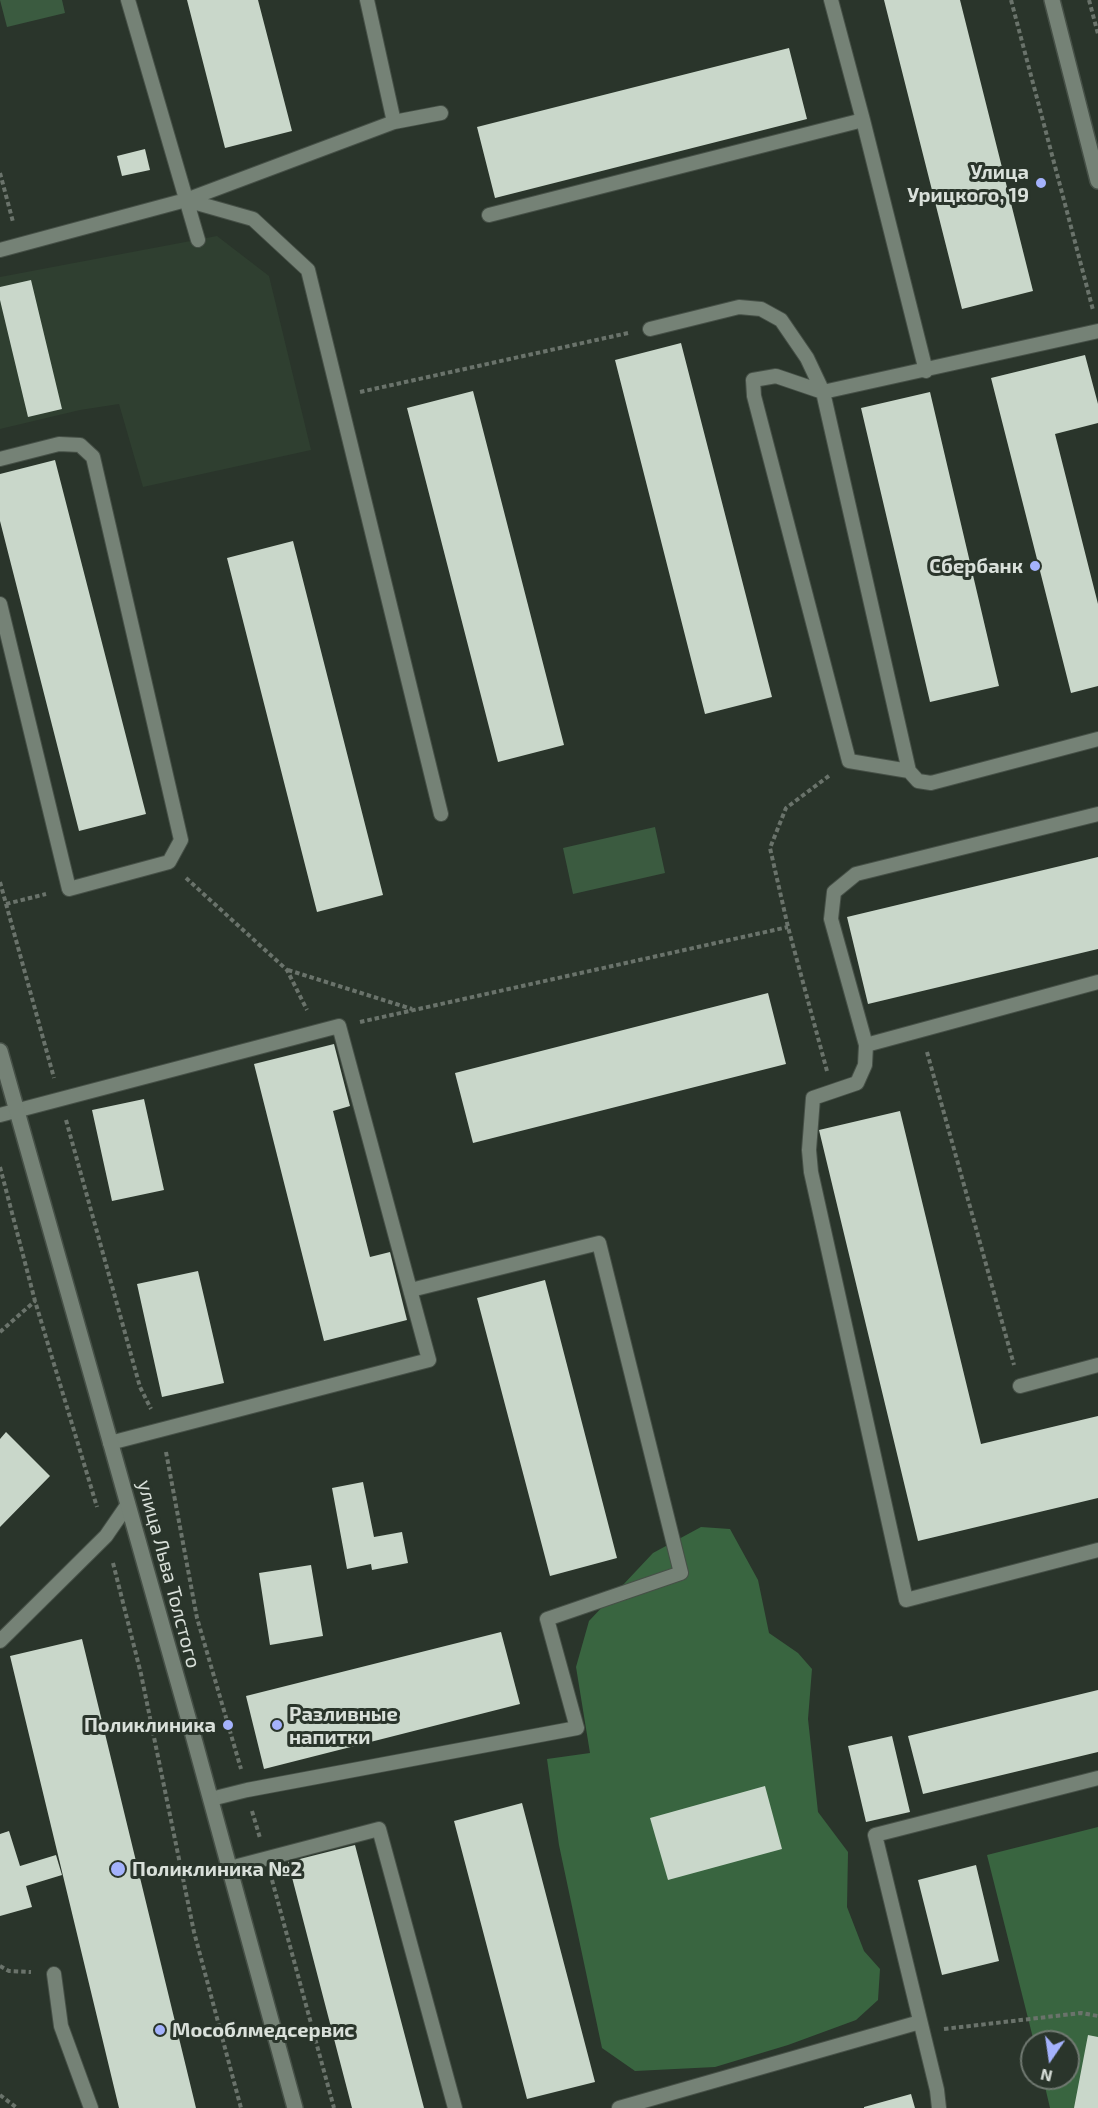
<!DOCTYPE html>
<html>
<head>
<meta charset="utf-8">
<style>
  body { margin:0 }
  #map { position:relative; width:1098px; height:2108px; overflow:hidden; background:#2a352b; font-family:"Exo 2",sans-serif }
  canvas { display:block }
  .north { position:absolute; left:1020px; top:2030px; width:60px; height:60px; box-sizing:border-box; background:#2a352b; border:2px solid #707971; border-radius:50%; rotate:193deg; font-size:16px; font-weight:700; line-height:24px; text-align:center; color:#d9e0da }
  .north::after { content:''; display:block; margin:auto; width:21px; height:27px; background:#a4b2fc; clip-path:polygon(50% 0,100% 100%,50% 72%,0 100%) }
</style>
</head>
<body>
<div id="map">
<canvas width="1098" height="2108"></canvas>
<div class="north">N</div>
</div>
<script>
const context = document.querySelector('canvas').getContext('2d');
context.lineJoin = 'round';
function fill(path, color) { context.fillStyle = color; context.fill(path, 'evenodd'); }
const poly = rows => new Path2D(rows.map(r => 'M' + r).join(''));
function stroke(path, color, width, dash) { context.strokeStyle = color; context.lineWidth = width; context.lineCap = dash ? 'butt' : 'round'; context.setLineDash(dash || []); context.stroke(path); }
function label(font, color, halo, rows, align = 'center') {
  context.font = font + ' "Exo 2",sans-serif'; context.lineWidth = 6; context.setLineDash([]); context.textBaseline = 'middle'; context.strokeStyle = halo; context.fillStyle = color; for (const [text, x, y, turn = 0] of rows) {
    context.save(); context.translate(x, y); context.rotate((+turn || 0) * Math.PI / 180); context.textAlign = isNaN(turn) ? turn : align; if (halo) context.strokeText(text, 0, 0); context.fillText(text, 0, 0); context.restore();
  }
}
fill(poly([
  [217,236,269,276,311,450,143,487,119,404,80,410,0,429,0,277]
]), '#2f3f30');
fill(poly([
  [0,0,62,0,65,13,7,27],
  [655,827,665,873,573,894,563,848]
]), '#3b5b40');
fill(poly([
  [701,1527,730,1529,758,1580,769,1633,798,1653,812,1669,808,1719,818,1812,848,1852,847,1907,864,1951,880,1969,878,2000,856,2020,788,2045,715,2067,635,2071,602,2048,559,1845,547,1759,590,1753,576,1667,589,1621,653,1553],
  [1098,1827,1098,2108,1050,2108,1043,2078,1068,2078,1068,2042,1034,2042,987,1855]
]), '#396540');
fill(poly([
  [187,0,258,0,292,131,225,148],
  [884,0,960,0,1033,291,962,309],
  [789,48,807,119,495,198,477,127],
  [145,149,150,170,122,176,117,156],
  [31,280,62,409,28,417,0,300,0,287],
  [681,343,772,697,705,714,615,360],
  [1085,355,1098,404,1098,423,1055,434,1098,604,1098,686,1071,693,991,378],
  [473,391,564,745,498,762,407,408],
  [930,392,999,686,930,702,861,408],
  [55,460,146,814,79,831,0,521,0,474],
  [293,541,383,895,317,912,227,558],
  [1098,857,1098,949,868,1004,847,917],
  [768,993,786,1064,473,1143,455,1073],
  [334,1044,350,1106,333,1111,370,1257,390,1252,407,1320,324,1341,254,1064],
  [144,1099,164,1190,112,1201,92,1110],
  [900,1111,981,1444,1098,1416,1098,1498,918,1541,819,1130],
  [198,1271,224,1383,162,1397,137,1284],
  [545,1280,617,1558,550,1576,477,1298],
  [6,1432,50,1476,0,1527,0,1439],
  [363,1482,374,1537,402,1532,408,1563,372,1570,371,1564,347,1569,332,1488],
  [311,1565,323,1636,270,1645,259,1573],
  [501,1632,520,1704,264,1769,246,1696],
  [82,1639,196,2108,119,2108,10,1656],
  [1098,1690,1098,1752,923,1794,908,1736],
  [892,1736,910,1812,866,1822,848,1746],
  [765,1786,782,1849,668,1880,650,1818],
  [522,1803,595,2082,527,2099,454,1821],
  [9,1831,20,1866,56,1855,62,1875,26,1886,32,1907,0,1916,0,1834],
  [355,1845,391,1983,424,2108,352,2108,288,1862],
  [976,1865,999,1961,942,1975,918,1880],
  [1088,2035,1098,2037,1098,2108,1074,2108],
  [911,2094,915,2108,864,2108,864,2107]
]), '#c9d7ca');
const lane = poly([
  [128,0,198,240],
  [367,0,394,122],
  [831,0,863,120,926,371],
  [186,200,253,219,308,270,441,814],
  [489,215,863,120],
  [0,250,186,200,394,122,441,113],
  [650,329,739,307,761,309,781,320,807,358,823,392],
  [1098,331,823,392,909,771,918,781,931,783,1098,739],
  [823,392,776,376,753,380,754,396,849,761,909,771],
  [0,459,59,444,80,445,93,457,181,840,169,862,69,889,0,604],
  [1098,814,856,874,834,892,831,919,866,1045,865,1065,857,1083,813,1098,809,1150,811,1172,906,1600,1098,1550],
  [866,1045,1098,982],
  [0,1115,339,1026,429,1360,110,1443],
  [1020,1386,1098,1365],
  [0,1641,106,1536,128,1504],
  [211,1799,247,1790,577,1728,547,1619,681,1573,599,1243,411,1290],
  [230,1868,379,1829,455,2108],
  [54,1974,61,2026,91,2108],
  [619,2108,920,2022],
  [939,2108,937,2090,875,1835,1098,1778]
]);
const secondary = poly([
  [1052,0,1098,181],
  [0,1051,193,1735,295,2108]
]);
stroke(lane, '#465047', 16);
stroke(secondary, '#465047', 18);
stroke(poly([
  [1011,0,1093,310],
  [1089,0,1098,34],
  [0,173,13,222],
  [360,392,628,333],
  [186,878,287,970,307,1010],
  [0,882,54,1078],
  [6,904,46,894],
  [288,970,412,1009],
  [360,1022,788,927],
  [927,1052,1014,1365],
  [827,1071,788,927,770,848,786,808,830,775],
  [66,1120,140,1387,151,1409],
  [0,1167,35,1301,97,1507],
  [0,1332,35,1301],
  [166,1452,197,1618,241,1769],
  [113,1563,141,1674,194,1932,241,2108],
  [252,1811,260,1838],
  [272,1880,334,2108],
  [0,1966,9,1971,31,1972],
  [944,2029,1081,2013,1098,2016],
  [0,2095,17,2108]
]), '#6a736b', 4, [4.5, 3]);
stroke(lane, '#758276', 14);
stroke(secondary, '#758276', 15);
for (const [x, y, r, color] of [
  [1041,183,6,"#a4b2fc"],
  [1035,566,6,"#a4b2fc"],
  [228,1725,6,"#a4b2fc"],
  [277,1725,6,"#a4b2fc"],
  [118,1869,8,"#a4b2fc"],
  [160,2030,6,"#a4b2fc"]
]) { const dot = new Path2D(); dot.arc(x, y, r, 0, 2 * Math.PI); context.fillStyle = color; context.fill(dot); stroke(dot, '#2a352b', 2); }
label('bold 20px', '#d9e0da', '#2a352b', [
  ["Улица",1029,172],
  ["Урицкого, 19",1029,195],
  ["Сбербанк",1023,566],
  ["Разливные",289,1714,"left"],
  ["напитки",289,1737,"left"],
  ["Поликлиника",216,1725],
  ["Поликлиника №2",132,1869,"left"],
  ["Мособлмедсервис",172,2030,"left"]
], 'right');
label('20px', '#d9e0da', '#2a352b', [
  ["улица Льва Толстого",169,1574,75]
]);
</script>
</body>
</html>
